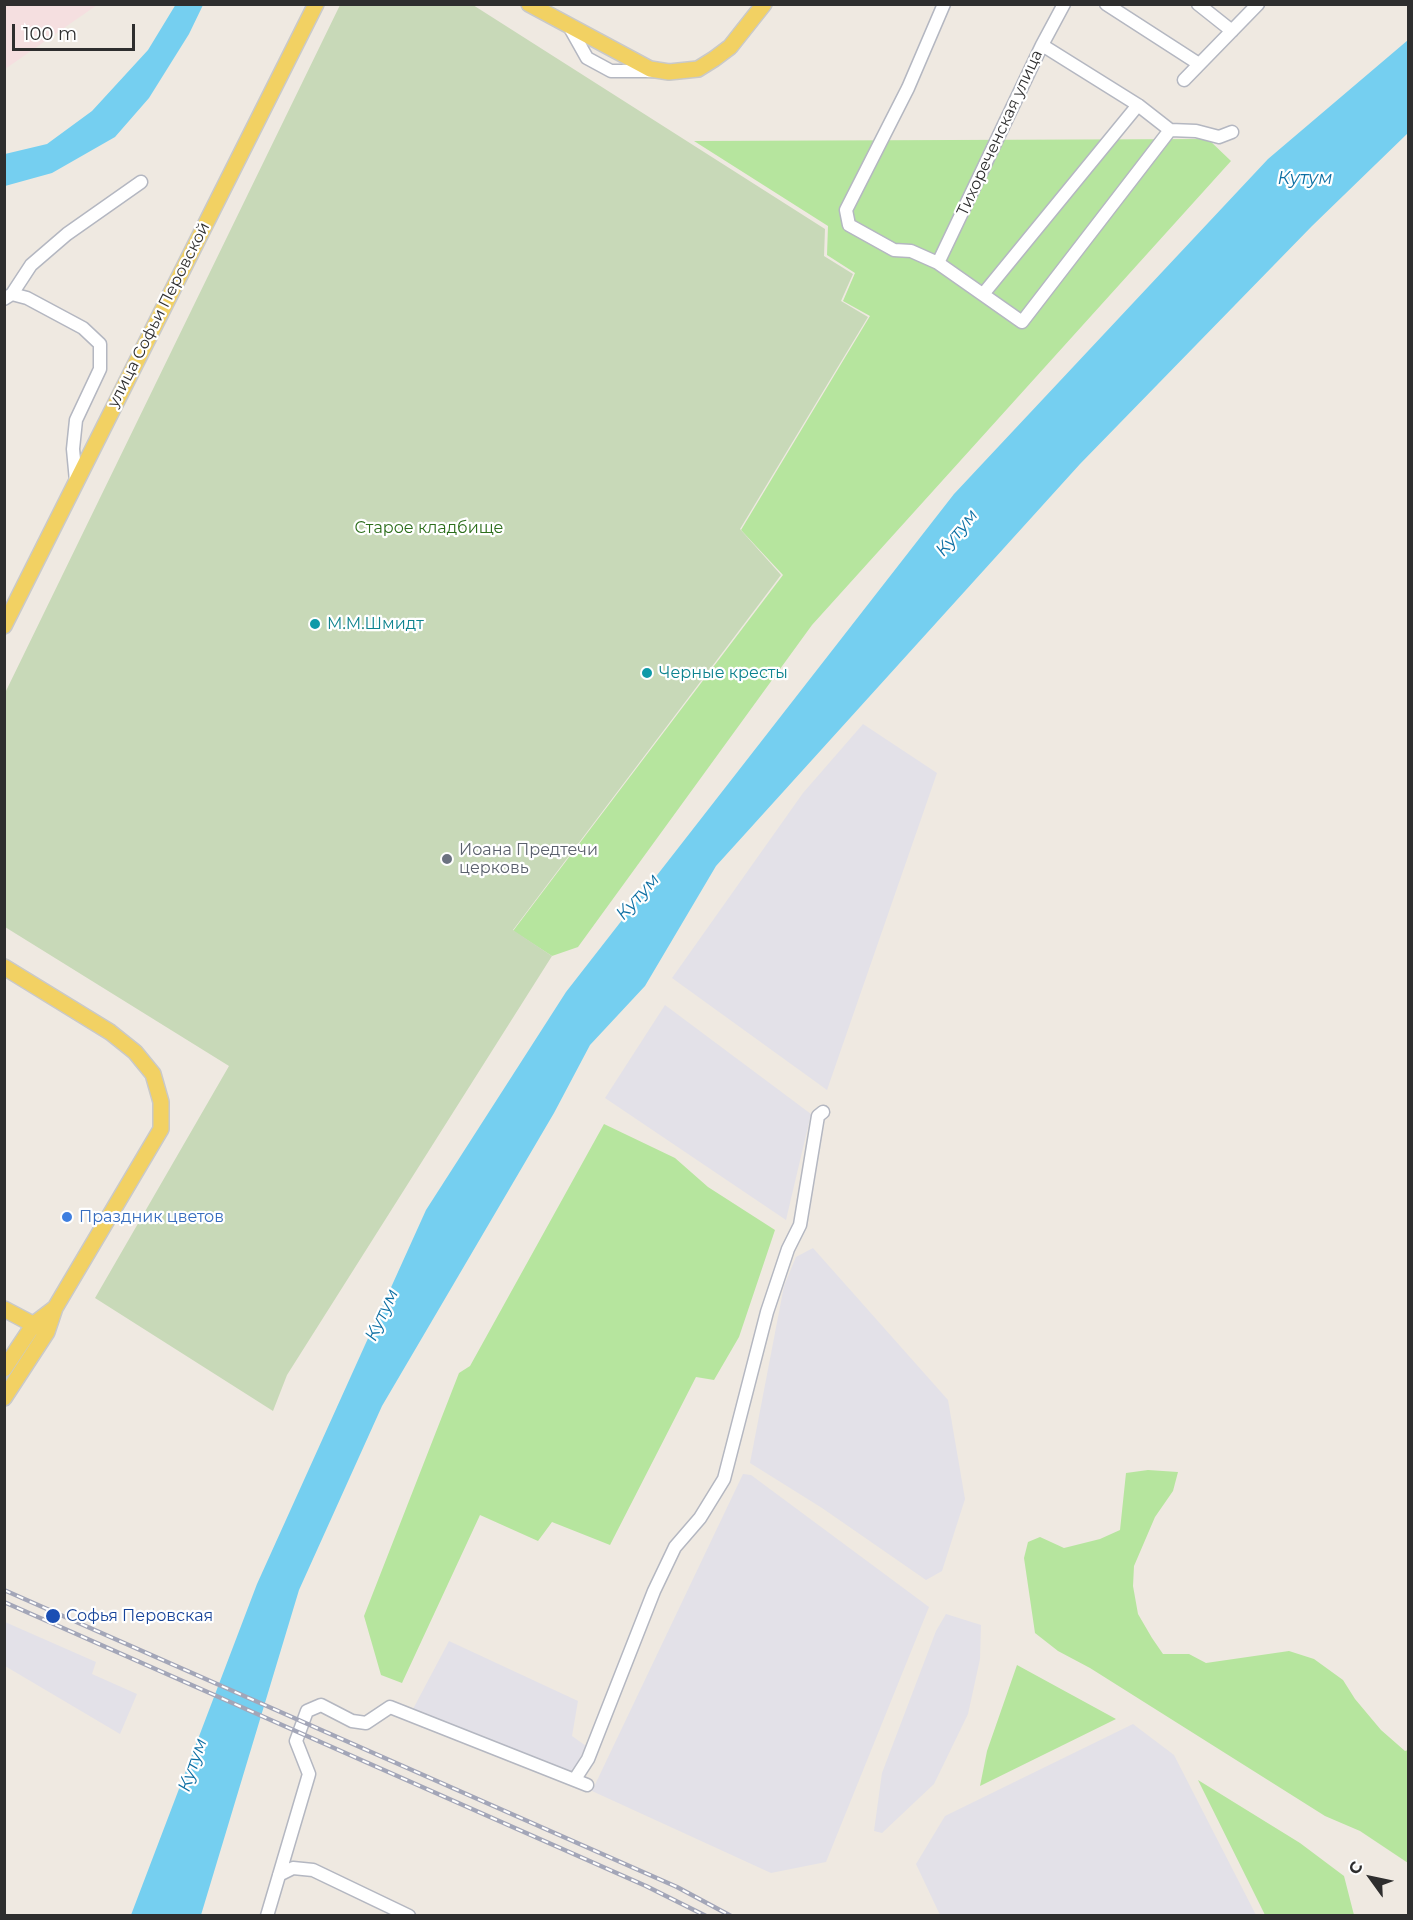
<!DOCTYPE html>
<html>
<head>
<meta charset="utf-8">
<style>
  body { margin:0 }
  #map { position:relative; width:1413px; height:1920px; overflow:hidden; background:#efe9e1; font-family:Montserrat,sans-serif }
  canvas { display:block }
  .frame { position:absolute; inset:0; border:6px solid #2e2e2e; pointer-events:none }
  .north { position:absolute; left:1341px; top:1848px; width:60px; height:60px; -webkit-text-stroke:4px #fff; paint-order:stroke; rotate:303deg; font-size:16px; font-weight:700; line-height:24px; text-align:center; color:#2e2e2e }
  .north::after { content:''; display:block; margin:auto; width:21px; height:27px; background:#2e2e2e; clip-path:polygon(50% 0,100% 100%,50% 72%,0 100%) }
  .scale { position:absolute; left:12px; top:24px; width:123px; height:27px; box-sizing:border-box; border:3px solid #2e2e2e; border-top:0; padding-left:8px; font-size:18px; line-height:21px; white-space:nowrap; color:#2e2e2e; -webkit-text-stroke:4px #fff; paint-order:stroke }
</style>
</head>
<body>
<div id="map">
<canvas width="1413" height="1920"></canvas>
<div class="frame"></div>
<div class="north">С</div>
<div class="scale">100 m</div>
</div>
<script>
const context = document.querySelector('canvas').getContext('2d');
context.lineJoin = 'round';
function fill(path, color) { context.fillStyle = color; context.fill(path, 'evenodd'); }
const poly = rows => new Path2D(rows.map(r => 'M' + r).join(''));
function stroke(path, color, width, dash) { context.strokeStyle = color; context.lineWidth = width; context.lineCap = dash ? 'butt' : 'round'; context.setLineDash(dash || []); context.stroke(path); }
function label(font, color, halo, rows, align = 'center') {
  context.font = font + ' Montserrat,sans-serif'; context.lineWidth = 4.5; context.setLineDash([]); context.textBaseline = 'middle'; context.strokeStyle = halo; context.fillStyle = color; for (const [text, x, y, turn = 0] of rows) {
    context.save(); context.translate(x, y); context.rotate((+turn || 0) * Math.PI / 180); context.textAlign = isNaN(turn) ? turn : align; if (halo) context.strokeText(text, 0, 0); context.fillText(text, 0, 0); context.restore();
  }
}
fill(poly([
  [863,724,937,773,827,1090,672,978,803,793],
  [665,1005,811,1114,786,1220,605,1098],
  [813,1248,948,1400,965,1499,942,1571,926,1580,822,1508,750,1463,784,1286,796,1257],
  [743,1474,751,1475,929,1607,826,1862,771,1873,592,1791],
  [946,1614,981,1625,980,1659,968,1714,934,1784,882,1833,874,1831,882,1773,936,1631],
  [5,1622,96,1662,92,1674,137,1694,120,1734,5,1666],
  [449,1641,578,1701,572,1736,586,1746,573,1772,412,1711],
  [1133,1724,1174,1755,1256,1915,940,1915,916,1864,945,1816]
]), '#e3e1e8');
fill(poly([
  [5,4,97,4,97,5,5,69]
]), '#f5dfe0');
fill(poly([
  [1208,139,1231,161,812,625,578,947,552,956,513,931,783,575,741,530,870,316,843,301,855,273,827,255,828,226,694,141],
  [604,1124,675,1158,708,1187,775,1230,739,1337,714,1380,696,1377,610,1545,552,1522,538,1541,480,1515,402,1683,381,1675,364,1616,459,1373,470,1366],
  [1148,1470,1178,1472,1173,1491,1155,1517,1134,1566,1133,1586,1138,1614,1152,1638,1163,1654,1189,1654,1206,1663,1289,1651,1314,1659,1343,1680,1355,1699,1381,1730,1405,1751,1408,1750,1408,1863,1360,1831,1325,1816,1090,1668,1058,1651,1035,1633,1024,1558,1028,1542,1040,1537,1064,1548,1100,1539,1120,1530,1126,1473],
  [1017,1665,1116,1719,980,1786,987,1751],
  [1198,1780,1300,1843,1344,1876,1354,1915,1265,1915]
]), '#b6e59e');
fill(poly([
  [340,5,473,5,825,229,824,256,853,274,841,301,868,317,740,529,781,575,513,930,552,956,287,1375,273,1411,95,1298,229,1066,5,927,5,693]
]), '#c8d9b8');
fill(poly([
  [176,4,203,5,189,34,149,98,115,137,52,173,5,186,5,154,47,144,92,111,148,50],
  [1408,40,1408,133,1312,226,1080,464,716,866,645,986,590,1045,554,1113,382,1406,299,1590,201,1915,131,1915,257,1584,426,1210,566,992,954,494,1268,159]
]), '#75cff0');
const minor = poly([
  [944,4,908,88,846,210,849,225,894,250,911,251,938,263,1022,322,1170,130],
  [1106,4,1199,64],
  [1198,4,1232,31],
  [569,26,587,58,611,71,654,71],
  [1042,45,1138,105,1170,130,1196,131,1219,137,1232,132],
  [1184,80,1258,4],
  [938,263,1042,45,1064,4],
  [984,293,1138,105],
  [12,294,31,265,67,234,141,182],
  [4,299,12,294,27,298,83,328,100,344,100,369,76,420,73,449,76,481],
  [575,1779,588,1759,654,1591,675,1547,700,1518,724,1479,767,1312,788,1249,800,1225,818,1116,823,1112],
  [279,1875,293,1868,313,1870,409,1916],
  [267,1916,309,1774,296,1741,307,1711,321,1705,352,1721,366,1723,390,1707,587,1785]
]);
const major = poly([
  [529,4,650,69,669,72,698,69,714,59,730,47,764,4],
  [4,626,316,4],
  [4,967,110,1032,135,1052,153,1074,161,1102,161,1129,55,1308,47,1332,4,1398],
  [4,1309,42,1329],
  [4,1369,34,1324,55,1308]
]);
stroke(minor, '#b4b7c1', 15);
stroke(major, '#c9c9c9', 18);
stroke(minor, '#fff', 12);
stroke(major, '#f2d163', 15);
const rail = poly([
  [4,1590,677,1887,731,1916],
  [4,1602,646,1886,706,1916]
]);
stroke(rail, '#a3a6b8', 4.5);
stroke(rail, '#fff', 2, [7]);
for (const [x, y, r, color] of [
  [315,624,6,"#0f9aa8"],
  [647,673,6,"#0f9aa8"],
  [447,859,6,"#6b7280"],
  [67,1217,6,"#3f7fe0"],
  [53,1616,8,"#1a4fb4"]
]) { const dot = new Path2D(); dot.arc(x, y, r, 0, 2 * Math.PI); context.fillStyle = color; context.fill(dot); stroke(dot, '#fff', 2); }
label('16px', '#2e2e2e', '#fff', [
  ["Тихореченская улица",1000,133,-65],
  ["улица Софьи Перовской",159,315,-63]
]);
label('16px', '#2c6e1b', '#fff', [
  ["Старое кладбище",429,528]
]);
label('16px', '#0d838f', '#fff', [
  ["М.М.Шмидт",327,624],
  ["Черные кресты",659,673]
], 'left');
label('16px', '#5b616d', '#fff', [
  ["Иоана Предтечи",459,850],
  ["церковь",459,868]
], 'left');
label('16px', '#366cbe', '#fff', [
  ["Праздник цветов",79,1217]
], 'left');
label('16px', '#164399', '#fff', [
  ["Софья Перовская",66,1616]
], 'left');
label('italic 18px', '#0d6fa3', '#fff', [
  ["Кутум",1305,179],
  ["Кутум",957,533,-50],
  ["Кутум",638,897,-48],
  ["Кутум",382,1315,-65],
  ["Кутум",193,1765,-71]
]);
</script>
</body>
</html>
